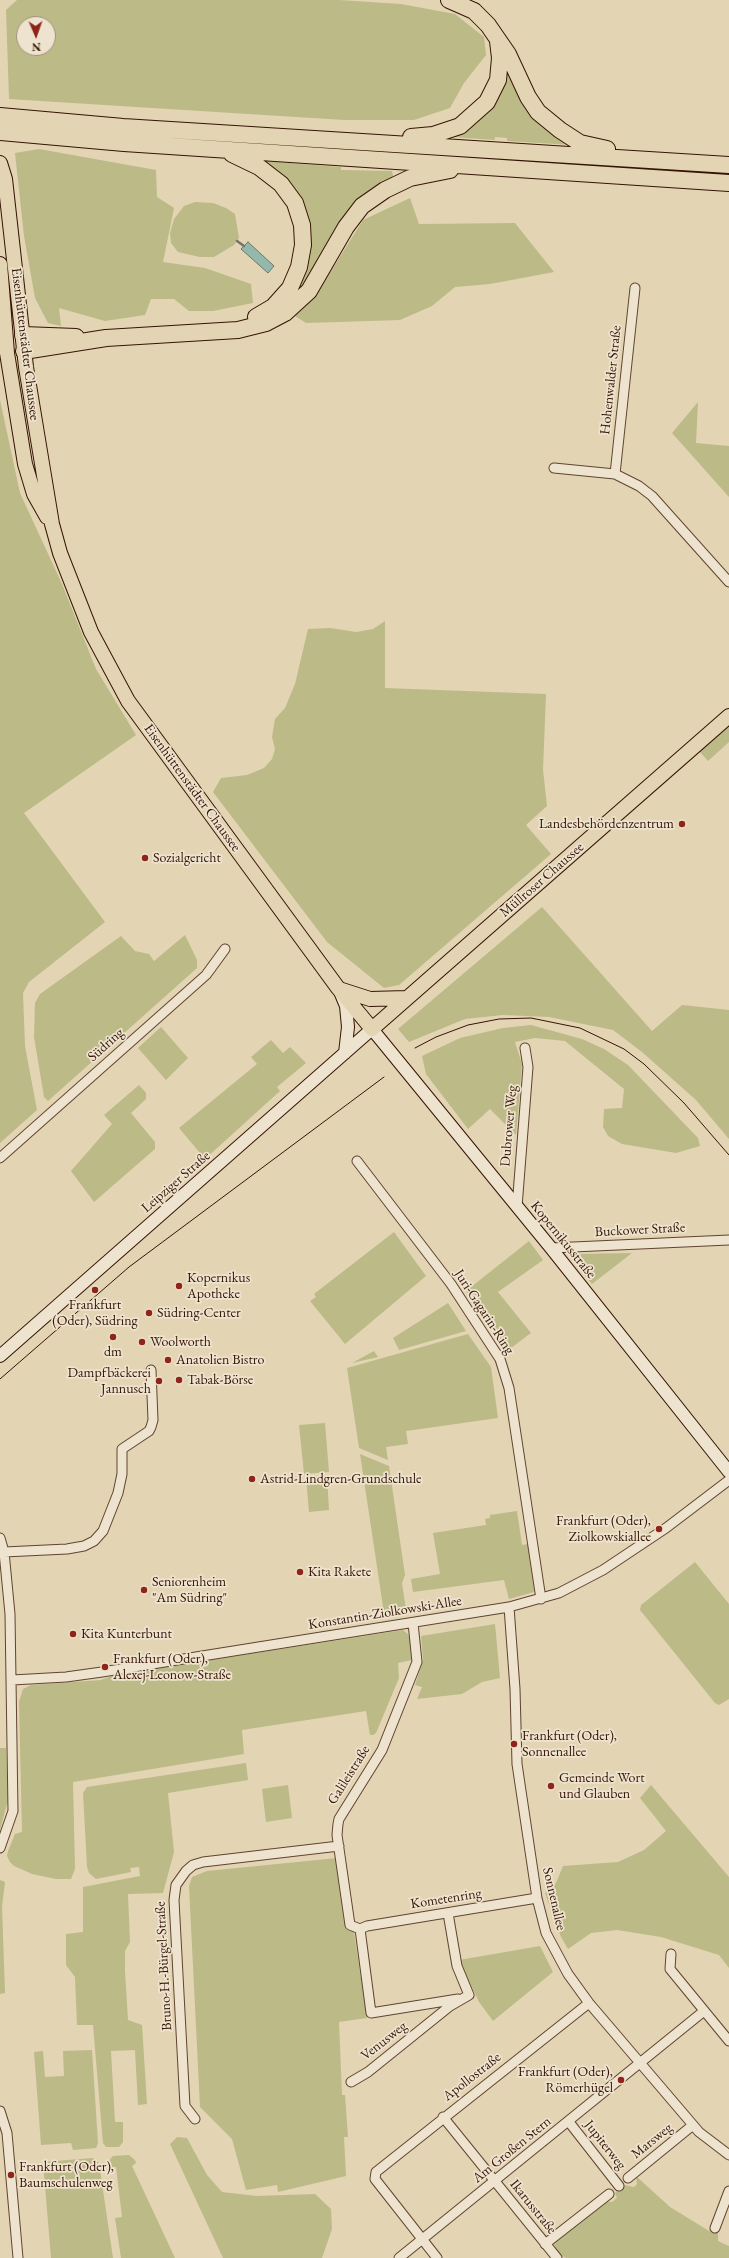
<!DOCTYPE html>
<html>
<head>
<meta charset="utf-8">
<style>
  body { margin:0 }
  #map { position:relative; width:729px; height:2258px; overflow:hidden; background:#e3d4b4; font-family:"EB Garamond",serif }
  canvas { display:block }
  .north { position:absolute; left:16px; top:16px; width:40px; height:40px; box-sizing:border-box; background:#ede3ce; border:1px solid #a3907d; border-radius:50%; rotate:178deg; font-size:11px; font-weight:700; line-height:16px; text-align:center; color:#351404 }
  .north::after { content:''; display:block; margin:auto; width:14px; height:18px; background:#8f2418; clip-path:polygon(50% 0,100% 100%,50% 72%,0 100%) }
</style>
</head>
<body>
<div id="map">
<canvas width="729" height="2258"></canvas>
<div class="north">N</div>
</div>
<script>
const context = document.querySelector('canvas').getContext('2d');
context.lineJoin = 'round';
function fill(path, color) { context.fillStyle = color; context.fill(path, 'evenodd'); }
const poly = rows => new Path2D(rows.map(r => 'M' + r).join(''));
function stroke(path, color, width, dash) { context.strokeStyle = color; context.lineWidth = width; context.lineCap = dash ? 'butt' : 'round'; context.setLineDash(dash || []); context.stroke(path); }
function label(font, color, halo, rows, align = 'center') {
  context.font = font + ' "EB Garamond",serif'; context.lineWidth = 3.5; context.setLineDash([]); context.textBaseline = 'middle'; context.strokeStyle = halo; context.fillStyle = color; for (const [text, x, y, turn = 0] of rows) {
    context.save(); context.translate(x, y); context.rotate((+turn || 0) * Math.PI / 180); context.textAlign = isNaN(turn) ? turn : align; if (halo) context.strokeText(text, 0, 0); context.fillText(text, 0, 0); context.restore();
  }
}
fill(poly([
  [17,0,339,0,401,4,455,14,484,37,486,55,464,83,450,108,414,120,344,120,9,99,6,10],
  [24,24,48,24,48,48,24,48],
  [506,69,572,145,507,141,507,138,495,137,495,140,452,137,453,133,476,122,492,106],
  [39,149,156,170,157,197,174,208,163,262,205,268,251,284,253,303,213,311,189,311,174,299,151,299,145,315,105,321,59,308,61,326,48,323,35,298,24,236,15,153],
  [263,161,341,167,341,170,392,171,393,176,307,286,287,307,308,234],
  [410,198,419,224,515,223,554,272,490,284,455,287,432,306,400,320,306,323,295,316,319,290,363,220],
  [195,202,213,203,226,208,235,214,239,238,234,245,214,257,200,257,178,252,171,243,170,233,174,219,184,206],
  [0,400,20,493,62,584,96,669,136,735,24,813,105,922,29,982,23,993,25,1046,37,1110,0,1143],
  [698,402,696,443,729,446,729,497,672,433],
  [385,621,385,688,546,694,543,770,547,806,526,825,551,854,399,985,384,988,327,942,213,792,221,778,247,775,264,768,272,759,275,749,272,737,275,719,285,708,295,684,308,629,330,628,356,632,373,629],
  [729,727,729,742,708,761,700,752],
  [542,907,652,1031,682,1005,729,1010,729,1139,696,1100,642,1052,613,1030,549,1017,503,1015,465,1019,409,1042,398,1029],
  [185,935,197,960,197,968,48,1101,44,1097,34,1037,35,1003,40,994,121,936,135,951,149,954,154,961],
  [531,1025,582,1039,604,1049,628,1065,698,1138,700,1146,676,1153,622,1144,608,1136,603,1127,604,1109,622,1108,624,1089,565,1041,535,1038,515,1042,522,1064,516,1135,490,1109,468,1129,426,1074,422,1056,460,1038,503,1028],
  [161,1027,188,1058,166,1080,138,1048],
  [271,1040,283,1053,290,1047,306,1063,277,1087,280,1091,205,1159,179,1128,257,1064,251,1057],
  [139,1085,146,1093,146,1099,131,1113,155,1142,155,1149,94,1202,71,1171,112,1124,104,1115],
  [394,1232,426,1276,345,1344,310,1301,316,1297,314,1294],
  [529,1241,543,1260,498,1292,531,1333,507,1351,466,1291],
  [632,1253,592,1284,572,1259,573,1256,579,1254],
  [448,1303,466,1331,399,1350,393,1338],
  [468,1334,491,1367,498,1418,406,1431,408,1444,386,1447,388,1460,359,1448,347,1368],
  [374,1351,378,1357,352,1363],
  [325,1423,329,1472,304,1474,299,1425],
  [360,1454,389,1466,405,1575,402,1583,406,1610,384,1613],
  [327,1476,329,1510,309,1512,306,1477],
  [517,1511,522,1545,529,1544,536,1589,534,1592,509,1599,504,1580,413,1592,411,1579,440,1574,433,1533,486,1525,485,1519,490,1518,490,1515],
  [695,1562,729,1604,729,1699,719,1705,715,1703,640,1610,641,1605],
  [495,1624,500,1678,482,1682,462,1694,417,1699,422,1687,415,1685,423,1660,421,1636],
  [403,1630,412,1638,414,1657,412,1660,398,1663,399,1678,376,1733,373,1735,370,1735,366,1711,242,1730,244,1754,73,1782,75,1869,71,1879,56,1879,32,1874,14,1866,10,1862,7,1856,8,1851,15,1834,22,1832,19,1702,23,1689,31,1685,101,1680,114,1675],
  [0,1748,6,1748,8,1800,0,1830],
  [246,1763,248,1780,168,1793,174,1852,163,1893,128,1894,130,1942,125,1951,125,1971,128,2020,142,2025,147,2104,138,2105,135,2050,111,2051,115,2122,123,2122,123,2142,119,2147,106,2147,103,2143,93,2025,77,2025,75,1977,66,1965,66,1934,83,1932,83,1887,140,1876,139,1867,130,1868,131,1872,96,1879,89,1873,87,1867,83,1793,87,1787],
  [288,1785,292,1818,266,1822,262,1789],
  [651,1785,729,1877,729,1968,719,1955,661,1937,617,1930,591,1933,568,1949,561,1937,545,1893,556,1883,563,1866,618,1862,644,1850,666,1831,640,1798],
  [337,1858,347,1928,354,1932,367,2018,339,2022,342,2095,345,2095,348,2137,344,2137,346,2176,278,2192,277,2185,246,2190,232,2139,200,2107,189,1886,192,1877,207,1871],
  [0,1880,5,1882,2,1906,5,1993,0,1994],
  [540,1946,553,1972,493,2021,479,2002,459,1960],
  [92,2050,98,2143,96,2148,73,2150,71,2143,41,2145,34,2052,43,2051,45,2077,64,2076,63,2051],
  [177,2137,187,2138,207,2175,222,2192,257,2196,315,2194,331,2209,332,2229,322,2258,223,2258,170,2144],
  [129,2155,135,2160,136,2163,132,2166,175,2258,121,2258,115,2218,122,2217,116,2167,108,2167,108,2162,113,2156],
  [93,2158,99,2163,113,2258,51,2258,43,2162],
  [636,2176,670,2207,709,2231,710,2229,718,2232,718,2241,729,2246,729,2258,566,2258,562,2256,556,2248,554,2244,556,2241,606,2201,612,2202,617,2198,615,2193,624,2185,634,2187,637,2184]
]), '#bcba87');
const water = poly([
  [248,242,274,266,268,273,241,249,248,242]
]);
fill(water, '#95b8ac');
stroke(water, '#6f7669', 1);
stroke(poly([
  [237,241,244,246]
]), '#6f7669', 2.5);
const street = poly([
  [554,468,615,474,639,486,652,496,729,582],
  [615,474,635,288],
  [0,1158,206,975,225,949],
  [357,1161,451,1284,500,1359,509,1388,541,1599],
  [517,1207,528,1067,525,1048],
  [551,1248,729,1240],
  [0,1538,4,1552,10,1614,13,1811,0,1848],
  [4,1552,67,1549,84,1546,94,1541,103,1531,118,1493,122,1474,122,1449,149,1431,151,1427,153,1420,151,1370],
  [509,1607,515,1689,517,1764,537,1898,546,1933,568,1974,589,2003,699,2132,729,2155],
  [12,1680,66,1677,102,1672,509,1607,559,1593,603,1570,666,1528,729,1480],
  [360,1929,350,1925,337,1835,338,1824,339,1819,382,1750,417,1662,413,1623],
  [360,1929,367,1926,537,1898],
  [360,1929,371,2013,458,1999],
  [671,1954,670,1969,729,2041],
  [351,2082,368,2072,450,2006,469,1995,457,1966,448,1913],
  [0,2111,7,2133,18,2258],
  [443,2117,557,2258],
  [195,2119,185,2106,174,1900,176,1885,186,1871,193,1865,203,1862,339,1846],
  [569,2122,619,2186],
  [628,2178,693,2125],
  [715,2228,729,2191],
  [545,2244,609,2194],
  [399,2258,704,2011],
  [437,2258,375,2179,376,2172,589,2003]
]);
const secondary = poly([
  [341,994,346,1006,348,1027,345,1053],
  [0,1356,372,1029,551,1248,729,1472]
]);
const primary = poly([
  [0,163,5,179,26,367,52,524,60,553,91,632,128,701,338,988,372,1029,729,716],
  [0,264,7,353,25,464,34,494,47,517],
  [339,989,370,999,407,998]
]);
const highway = poly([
  [449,0,474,11,488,25,508,54,528,97,538,112,560,130,580,143,607,149],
  [0,116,123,127,729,165],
  [0,132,124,143,729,183],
  [411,137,433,135,460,126,487,102,498,80,500,58,498,41],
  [232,154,259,167,281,184,295,203,302,225,303,245,299,267,290,288,273,307,256,317],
  [23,335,76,337],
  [24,351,106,338,238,330,266,323,285,313,309,291,346,227,362,206,385,190,410,178,450,170]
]);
stroke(street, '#604430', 11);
stroke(secondary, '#351404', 14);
stroke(primary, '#351404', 16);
stroke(highway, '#351404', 18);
stroke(street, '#ede3ce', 9);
stroke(secondary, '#ede3ce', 12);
stroke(primary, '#e3d4b4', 14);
stroke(highway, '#e3d4b4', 16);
stroke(poly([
  [415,1048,436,1037,468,1025,499,1019,531,1018,580,1028,624,1049,644,1064,684,1103,729,1155],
  [0,1379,129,1267,384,1077]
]), '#351404', 1);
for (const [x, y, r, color] of [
  [682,824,4,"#8f2418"],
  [145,858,4,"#8f2418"],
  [179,1286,4,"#8f2418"],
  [95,1290,4,"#8f2418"],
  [149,1313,4,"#8f2418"],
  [113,1337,4,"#8f2418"],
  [142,1342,4,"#8f2418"],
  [168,1360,4,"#8f2418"],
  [179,1380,4,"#8f2418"],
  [159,1381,4,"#8f2418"],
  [252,1479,4,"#8f2418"],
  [659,1529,4,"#8f2418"],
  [300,1572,4,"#8f2418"],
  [144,1590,4,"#8f2418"],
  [73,1634,4,"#8f2418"],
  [105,1667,4,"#8f2418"],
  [514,1744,4,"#8f2418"],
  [551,1786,4,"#8f2418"],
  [621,2080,4,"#8f2418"],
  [11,2175,4,"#8f2418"]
]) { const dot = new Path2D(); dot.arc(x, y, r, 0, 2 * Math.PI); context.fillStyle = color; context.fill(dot); stroke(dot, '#ede3ce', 1.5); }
label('14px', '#351404', '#ede3ce', [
  ["Eisenhüttenstädter Chaussee",25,344,83],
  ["Hohenwalder Straße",611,380,-84],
  ["Eisenhüttenstädter Chaussee",192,788,54],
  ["Müllroser Chaussee",542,880,-41],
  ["Südring",106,1045,-42],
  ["Dubrower Weg",509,1126,-85],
  ["Leipziger Straße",176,1182,-41],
  ["Buckower Straße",640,1230,-3],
  ["Kopernikusstraße",563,1240,51],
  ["Juri-Gagarin-Ring",484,1312,57],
  ["Konstantin-Ziolkowski-Allee",385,1613,-9],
  ["Galileistraße",349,1775,-58],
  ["Kometenring",446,1899,-9],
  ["Sonnenallee",554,1899,77],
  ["Bruno-H.-Bürgel-Straße",164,1966,-93],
  ["Venusweg",384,2041,-38],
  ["Apollostraße",472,2077,-38],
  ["Marsweg",652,2141,-39],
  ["Jupiterweg",605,2145,52],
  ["Am Großen Stern",512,2150,-39],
  ["Ikarusstraße",533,2207,51]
]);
label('14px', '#351404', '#ede3ce', [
  ["Landesbehördenzentrum",674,824,"right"],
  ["Sozialgericht",153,858],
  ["Kopernikus",187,1278],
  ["Apotheke",187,1294],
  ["Frankfurt",95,1305,"center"],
  ["(Oder), Südring",95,1321,"center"],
  ["Südring-Center",157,1313],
  ["Woolworth",150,1342],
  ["dm",113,1352,"center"],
  ["Anatolien Bistro",176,1360],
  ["Dampfbäckerei",151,1373,"right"],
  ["Jannusch",151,1389,"right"],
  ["Tabak-Börse",187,1380],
  ["Astrid-Lindgren-Grundschule",260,1479],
  ["Frankfurt (Oder),",651,1521,"right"],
  ["Ziolkowskiallee",651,1537,"right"],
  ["Kita Rakete",308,1572],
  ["Seniorenheim",152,1582],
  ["\"Am Südring\"",152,1598],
  ["Kita Kunterbunt",81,1634],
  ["Frankfurt (Oder),",113,1659],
  ["Alexej-Leonow-Straße",113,1675],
  ["Frankfurt (Oder),",522,1736],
  ["Sonnenallee",522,1752],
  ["Gemeinde Wort",559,1778],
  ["und Glauben",559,1794],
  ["Frankfurt (Oder),",613,2072,"right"],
  ["Römerhügel",613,2088,"right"],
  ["Frankfurt (Oder),",19,2167],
  ["Baumschulenweg",19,2183]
], 'left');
</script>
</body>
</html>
